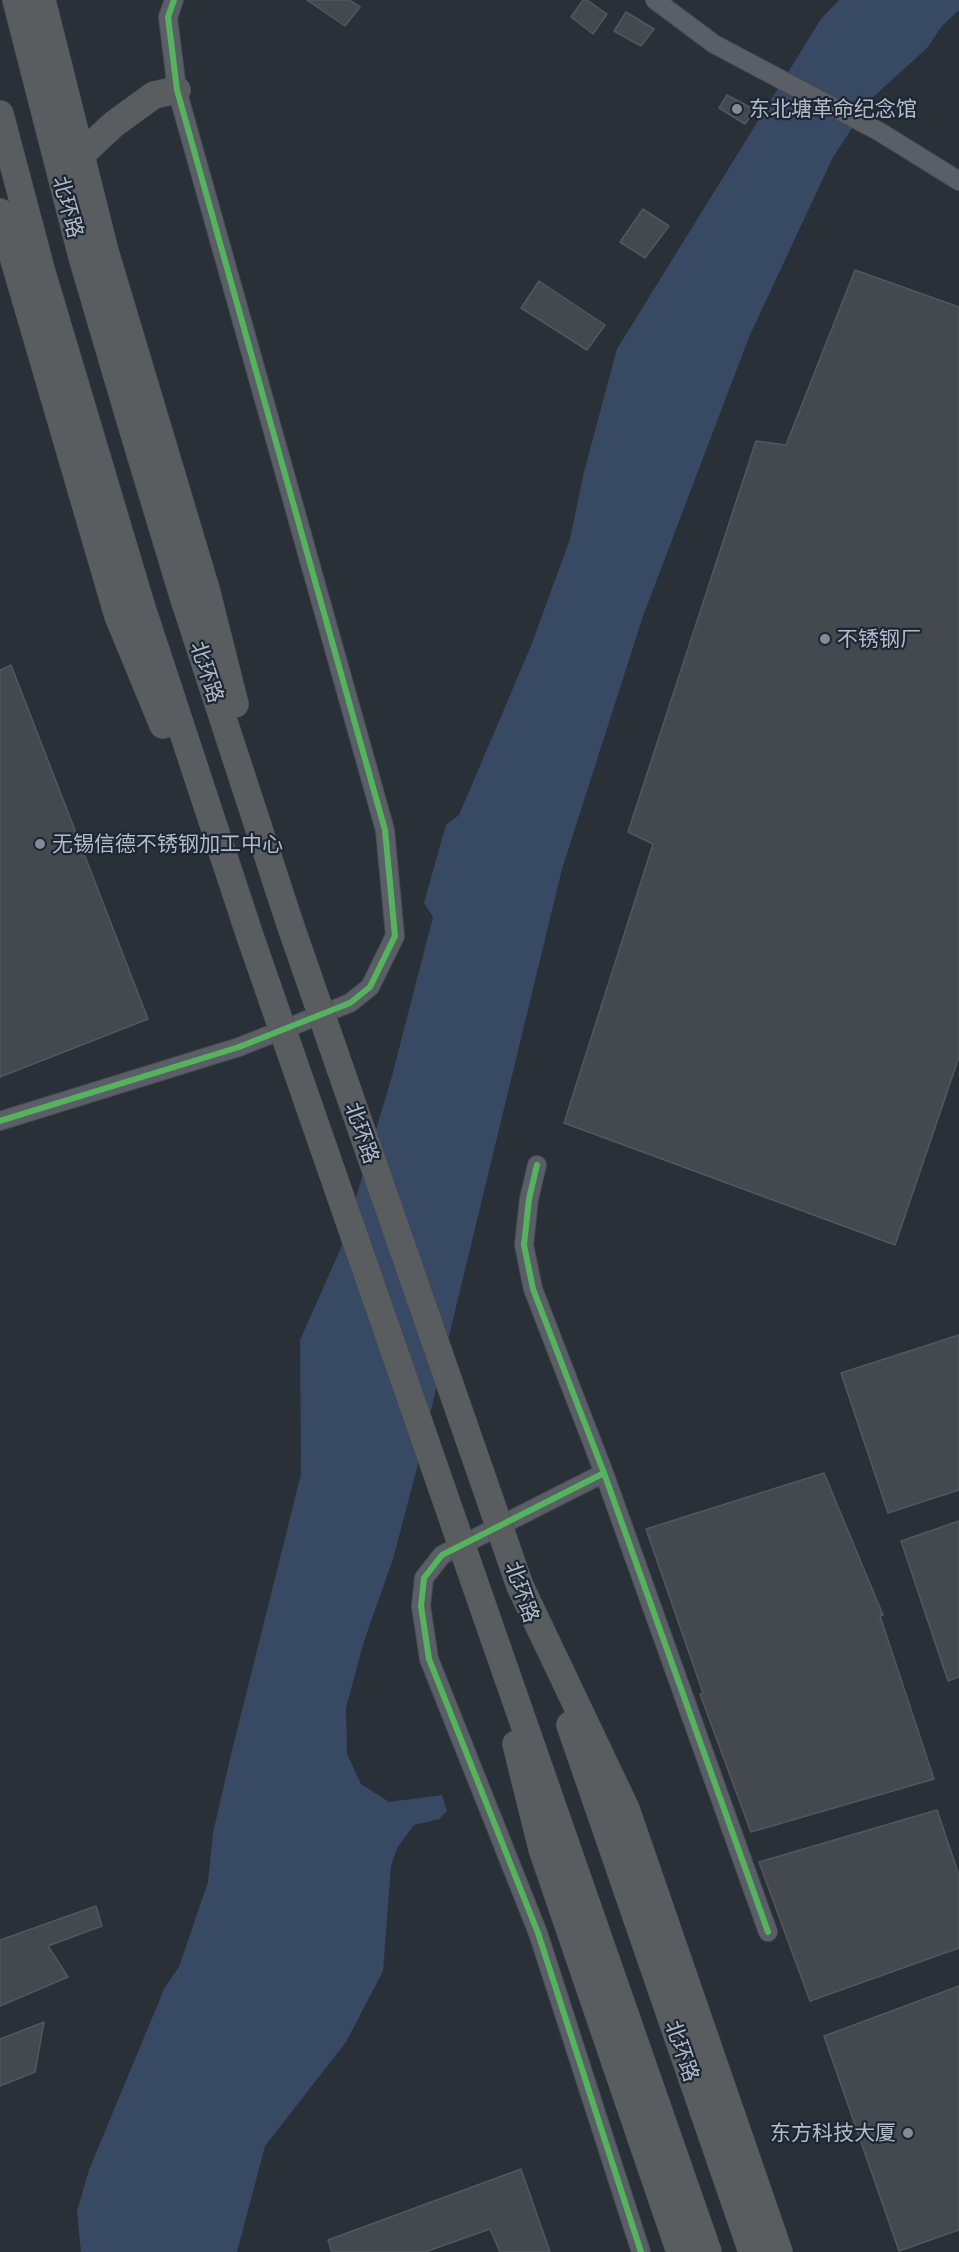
<!DOCTYPE html>
<html>
<head>
<meta charset="utf-8">
<style>
  body { margin:0 }
  canvas { display:block; background:#2a3038 }
</style>
</head>
<body>
<canvas width="959" height="2252"></canvas>
<script>
const context = document.querySelector('canvas').getContext('2d');
context.lineJoin = 'round';
function fill(path, color) { context.fillStyle = color; context.fill(path, 'evenodd'); }
const poly = rows => new Path2D(rows.map(r => 'M' + r).join(''));
function stroke(path, color, width, dash) { context.strokeStyle = color; context.lineWidth = width; context.lineCap = dash ? 'butt' : 'round'; context.setLineDash(dash || []); context.stroke(path); }
function label(font, color, halo, rows, align = 'center') {
  context.font = font + ' Barlow,"Noto Sans SC",sans-serif'; context.lineWidth = 4.5; context.setLineDash([]); context.textBaseline = 'middle'; context.strokeStyle = halo; context.fillStyle = color; for (const [text, x, y, turn = 0] of rows) {
    context.save(); context.translate(x, y); context.rotate((+turn || 0) * Math.PI / 180); context.textAlign = isNaN(turn) ? turn : align; if (halo) context.strokeText(text, 0, 0); context.fillText(text, 0, 0); context.restore();
  }
}
fill(poly([
  [839,0,959,0,959,10,942,26,927,48,872,98,833,157,749,337,643,616,562,869,417,1468,393,1559,364,1641,346,1708,347,1754,361,1784,389,1802,442,1795,447,1811,439,1819,414,1825,397,1848,391,1866,383,1971,346,2042,265,2146,237,2252,81,2252,77,2211,89,2170,165,1987,179,1967,208,1882,213,1833,230,1759,301,1474,300,1340,341,1248,392,1076,433,917,424,903,446,825,459,815,531,646,570,539,584,472,617,349,821,19]
]), '#384963');
const building = poly([
  [307,0,349,0,360,7,345,26,307,0],
  [583,0,587,0,607,14,593,34,571,17,583,0],
  [626,12,654,29,641,46,614,31,626,12],
  [727,95,755,110,745,124,719,108,727,95],
  [643,209,669,226,645,258,620,242,643,209],
  [855,270,959,307,959,1057,895,1245,564,1123,653,844,628,832,756,441,786,445,855,270],
  [539,281,605,325,587,350,521,308,539,281],
  [11,665,148,1019,0,1077,0,670,11,665],
  [959,1335,959,1490,888,1513,841,1373,959,1335],
  [824,1473,883,1615,880,1616,934,1779,751,1832,700,1694,703,1693,646,1529,824,1473],
  [959,1521,959,1677,948,1681,901,1541,959,1521],
  [937,1810,959,1875,959,1948,810,2001,759,1862,937,1810],
  [96,1906,102,1926,48,1946,68,1977,0,2006,0,1940,96,1906],
  [959,1986,959,2230,899,2251,824,2036,959,1986],
  [44,2022,35,2072,0,2086,0,2039,44,2022],
  [521,2169,550,2252,500,2252,490,2229,425,2252,332,2252,328,2240,521,2169]
]);
fill(building, '#444950');
stroke(building, '#52575f', 1.5);
const minor = poly([
  [655,0,714,44,880,132,959,181],
  [0,1121,239,1047,350,1003,370,987,395,936,385,830,177,90,168,17,174,0],
  [537,1165,529,1199,524,1245,533,1289,604,1473,768,1932],
  [604,1473,442,1555,424,1578,421,1606,429,1659,538,1933,641,2252]
]);
const highway = poly([
  [16,0,82,257,132,427,183,596,290,924],
  [42,0,105,251,206,589,235,704],
  [0,114,41,269,142,608,250,936],
  [69,166,114,124,154,95,177,90],
  [0,212,118,616,163,725],
  [520,1586,626,1809,779,2252],
  [480,1598,708,2252],
  [570,1725,752,2252],
  [516,1744,542,1849,680,2252]
]);
stroke(minor, '#484c53', 20);
stroke(highway, '#474c53', 28);
stroke(minor, '#5a5e66', 18);
stroke(highway, '#5a5d60', 27);
const highwayBridge = poly([
  [290,924,520,1586],
  [250,936,480,1598]
]);
stroke(highwayBridge, '#474c53', 28, []);
stroke(highwayBridge, '#5a5d60', 27);
stroke(poly([
  [0,1121,239,1047,350,1003,370,987,395,936,385,830,177,90,168,17,174,0],
  [537,1165,529,1199,524,1245,533,1289,604,1473,768,1932],
  [604,1473,442,1555,424,1578,421,1606,429,1659,538,1933,641,2252]
]), '#56b35d', 6);
for (const [x, y, r, color] of [
  [737,109,6,"#848b96"],
  [825,639,6,"#848b96"],
  [40,844,6,"#848b96"],
  [908,2133,6,"#848b96"]
]) { const dot = new Path2D(); dot.arc(x, y, r, 0, 2 * Math.PI); context.fillStyle = color; context.fill(dot); stroke(dot, '#1d2633', 2); }
label('21px', '#b4bcc9', '#1d2633', [
  ["东北塘革命纪念馆",749,109],
  ["不锈钢厂",837,639],
  ["无锡信德不锈钢加工中心",52,844],
  ["东方科技大厦",896,2133,"right"]
], 'left');
label('21px', '#b4bcc9', '#1d2633', [
  ["北环路",68,207,75],
  ["北环路",207,672,72],
  ["北环路",362,1133,71],
  ["北环路",522,1592,71],
  ["北环路",682,2051,71]
]);
</script>
</body>
</html>
